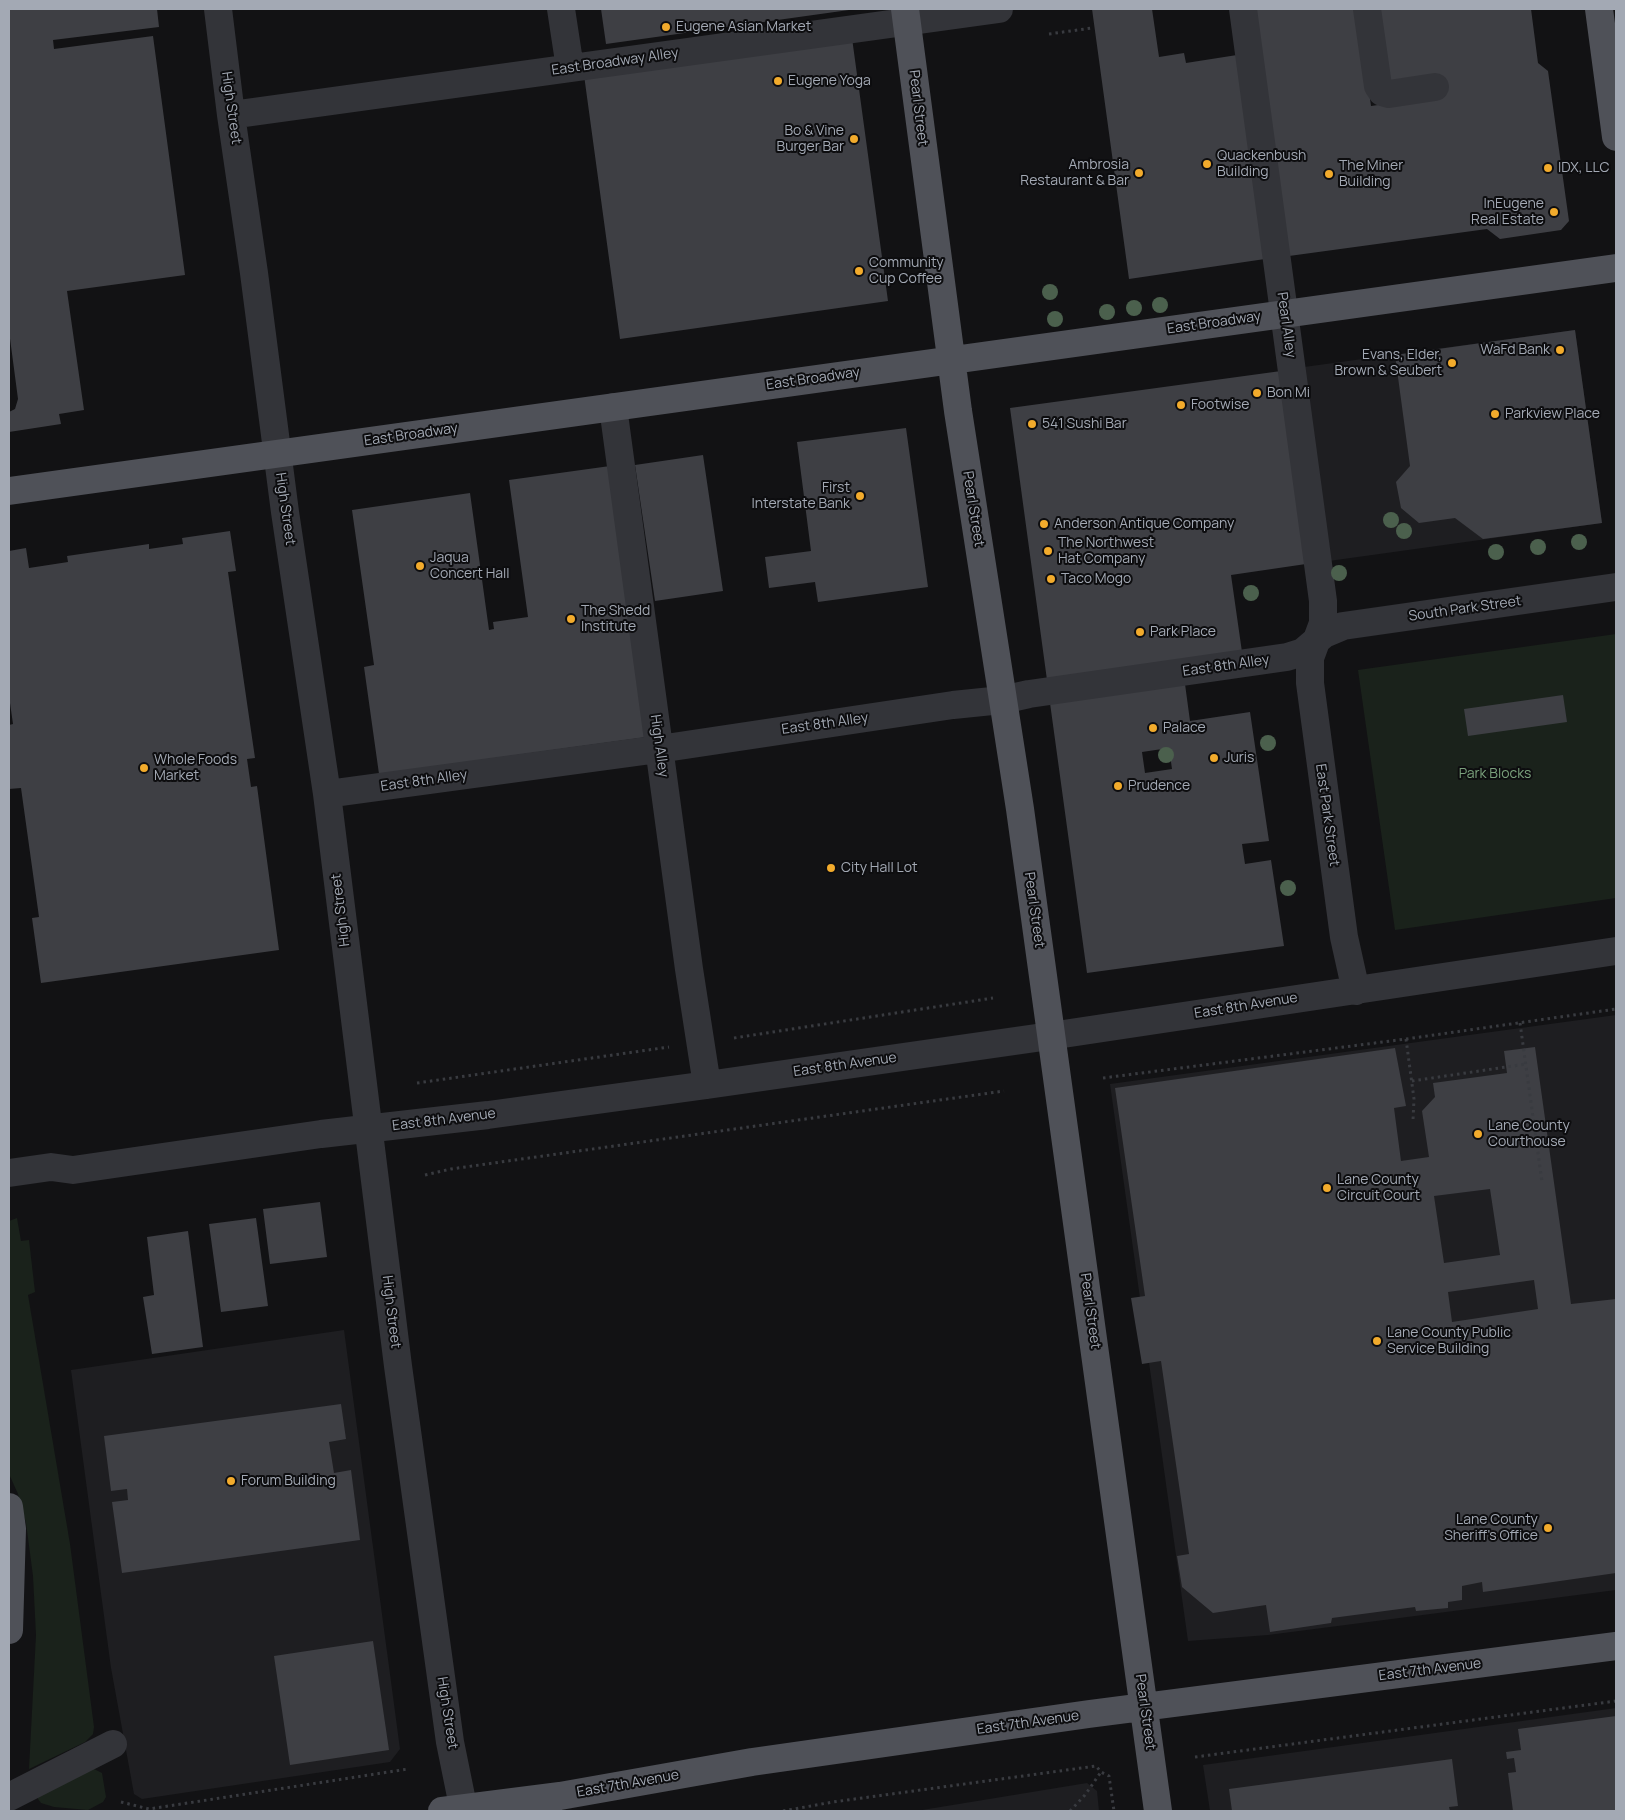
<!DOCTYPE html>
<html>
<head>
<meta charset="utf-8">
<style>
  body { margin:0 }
  #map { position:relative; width:1625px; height:1820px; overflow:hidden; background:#121214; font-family:Manrope,sans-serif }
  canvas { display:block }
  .frame { position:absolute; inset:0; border:10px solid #a3a9b4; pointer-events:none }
</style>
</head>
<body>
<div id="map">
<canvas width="1625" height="1820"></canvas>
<div class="frame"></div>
</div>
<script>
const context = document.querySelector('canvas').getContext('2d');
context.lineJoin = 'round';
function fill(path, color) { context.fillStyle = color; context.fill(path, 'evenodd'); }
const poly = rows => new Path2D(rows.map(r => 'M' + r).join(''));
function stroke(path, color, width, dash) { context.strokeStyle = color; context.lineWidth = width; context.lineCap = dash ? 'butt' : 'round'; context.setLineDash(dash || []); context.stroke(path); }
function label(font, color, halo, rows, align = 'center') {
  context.font = font + ' Manrope,sans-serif'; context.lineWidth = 4; context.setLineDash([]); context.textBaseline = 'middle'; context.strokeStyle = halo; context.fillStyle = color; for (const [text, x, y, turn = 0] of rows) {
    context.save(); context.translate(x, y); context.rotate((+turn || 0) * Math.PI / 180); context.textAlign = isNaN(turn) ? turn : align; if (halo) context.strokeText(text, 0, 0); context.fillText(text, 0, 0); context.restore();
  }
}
fill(poly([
  [1575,330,1602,523,1329,561,1304,367],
  [1616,1015,1616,1590,1268,1635,1188,1641,1110,1084],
  [344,1330,400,1749,390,1762,142,1799,134,1794,111,1668,71,1370],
  [1616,1708,1616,1811,1210,1811,1203,1765],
  [1087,1783,1097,1791,1099,1811,916,1811]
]), '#1e1e21');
fill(poly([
  [1616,634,1616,898,1395,930,1358,670],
  [17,1218,21,1241,29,1240,35,1292,28,1295,70,1544,94,1727,93,1734,85,1742,29,1769,36,1635,33,1576,26,1523,18,1494,9,1474,9,1221],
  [92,1768,102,1773,106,1797,103,1802,88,1810,54,1807,41,1803,38,1799,37,1794]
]), '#1a221b');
fill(poly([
  [9,9,157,9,159,27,53,40,54,49,153,36,185,275,67,291,84,410,59,414,61,424,9,432,9,412,15,409,18,399,9,331],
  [601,9,849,9,849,10,606,44],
  [1092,9,1152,9,1159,57,1184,53,1186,63,1237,55,1265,259,1129,279],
  [1255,9,1358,9,1371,106,1442,96,1387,84,1377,9,1531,9,1538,63,1548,71,1569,221,1561,230,1500,239,1487,229,1289,256],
  [852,38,888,301,620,339,584,75],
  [1575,330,1602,523,1483,539,1455,518,1419,523,1401,508,1396,482,1410,466,1395,355],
  [1281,371,1306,564,1231,575,1242,652,1047,680,1010,408],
  [906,428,928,587,818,602,815,582,769,588,765,557,811,551,797,442],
  [703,455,723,591,655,601,635,465],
  [610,466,647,737,379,774,364,667,374,665,352,510,470,493,489,630,494,629,493,622,528,617,509,480],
  [230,531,236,571,228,572,255,758,247,759,251,787,257,786,279,950,41,983,32,918,39,917,21,788,9,789,9,725,13,724,9,696,9,551,26,548,29,568,68,562,67,556,149,544,149,549,183,544,182,538],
  [1185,684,1190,721,1250,712,1269,841,1242,844,1245,864,1271,860,1284,946,1087,973,1050,703],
  [1169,748,1172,769,1145,773,1142,752],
  [1563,695,1567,722,1468,736,1464,709],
  [1535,1047,1571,1304,1616,1299,1616,1573,1483,1592,1482,1582,1462,1586,1462,1600,1448,1602,1448,1608,1416,1611,1415,1607,1332,1618,1331,1623,1270,1632,1266,1605,1213,1613,1182,1587,1177,1556,1189,1554,1161,1361,1142,1364,1131,1298,1145,1296,1115,1088,1395,1048,1406,1106,1394,1108,1401,1161,1429,1157,1422,1111,1435,1097,1433,1083,1507,1073,1504,1051],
  [1490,1189,1500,1255,1444,1263,1434,1196],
  [1534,1280,1538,1309,1452,1322,1448,1292],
  [320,1202,327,1257,270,1264,263,1209],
  [256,1218,268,1306,221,1312,209,1224],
  [188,1231,203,1347,152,1354,143,1297,154,1295,147,1237],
  [341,1404,346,1439,329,1442,334,1473,351,1470,360,1540,122,1573,112,1502,128,1500,127,1489,111,1491,104,1436],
  [373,1641,389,1750,290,1765,274,1656],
  [1616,1716,1616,1811,1513,1811,1508,1773,1516,1772,1514,1758,1507,1759,1506,1752,1521,1750,1518,1729],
  [1452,1759,1458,1806,1449,1807,1450,1811,1232,1811,1229,1789]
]), '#3e3f44');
stroke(poly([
  [1049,34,1092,28],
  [1520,1023,1542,1182],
  [734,1038,993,998],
  [1406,1039,1414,1099,1413,1120],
  [1103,1078,1406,1039,1616,1009],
  [1412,1081,1526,1064],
  [417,1083,669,1047],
  [425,1175,451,1169,1004,1091],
  [1195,1757,1616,1701],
  [121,1802,149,1809,408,1769],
  [783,1811,833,1802,1096,1766,1101,1772,1109,1776,1114,1811],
  [1070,1811,1085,1795,1101,1772]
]), '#393b40', 3, [2.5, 4]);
stroke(poly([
  [218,9,231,115,254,273,285,512,327,794,398,1366,450,1742,464,1811],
  [561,9,570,68],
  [1243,9,1323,601,1323,623,1310,658,1310,683,1344,937,1356,991],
  [1367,9,1378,86,1382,92,1389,94,1435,87],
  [231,115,999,9],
  [613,407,689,969,707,1085],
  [327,794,659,749,953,705,1002,700,1029,694,1287,657,1303,652,1324,634,1343,626,1616,587],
  [9,1173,51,1167,73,1170,321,1134,488,1115,707,1085,1050,1036,1616,951],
  [9,1797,113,1744]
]), '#333439', 28);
stroke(poly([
  [905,9,958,411,1020,809,1158,1811],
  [1599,9,1616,137],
  [9,491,1616,268],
  [9,1507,12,1529,9,1630],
  [442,1811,560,1796,752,1762,1089,1714,1616,1646]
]), '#4f5158', 28);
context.fillStyle = '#4b604d';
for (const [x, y] of [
  [1050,292],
  [1160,305],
  [1134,308],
  [1107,312],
  [1055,319],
  [1391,520],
  [1404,531],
  [1579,542],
  [1538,547],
  [1496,552],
  [1339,573],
  [1251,593],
  [1268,743],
  [1166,755],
  [1288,888]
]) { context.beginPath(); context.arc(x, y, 8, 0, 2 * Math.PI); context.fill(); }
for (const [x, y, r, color] of [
  [666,27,5,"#f2ab2c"],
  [778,81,5,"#f2ab2c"],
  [854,139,5,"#f2ab2c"],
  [1207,164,5,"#f2ab2c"],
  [1548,168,5,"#f2ab2c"],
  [1139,173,5,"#f2ab2c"],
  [1329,174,5,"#f2ab2c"],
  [1554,212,5,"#f2ab2c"],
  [859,271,5,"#f2ab2c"],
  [1560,350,5,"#f2ab2c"],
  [1452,363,5,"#f2ab2c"],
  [1257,393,5,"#f2ab2c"],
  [1181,405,5,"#f2ab2c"],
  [1495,414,5,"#f2ab2c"],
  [1032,424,5,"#f2ab2c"],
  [860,496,5,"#f2ab2c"],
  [1044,524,5,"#f2ab2c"],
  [1048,551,5,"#f2ab2c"],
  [420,566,5,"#f2ab2c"],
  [1051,579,5,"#f2ab2c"],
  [571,619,5,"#f2ab2c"],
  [1140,632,5,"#f2ab2c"],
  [1153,728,5,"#f2ab2c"],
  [1214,758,5,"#f2ab2c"],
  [144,768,5,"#f2ab2c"],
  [1118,786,5,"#f2ab2c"],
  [831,868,5,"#f2ab2c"],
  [1478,1134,5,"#f2ab2c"],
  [1327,1188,5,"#f2ab2c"],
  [1377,1341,5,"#f2ab2c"],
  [231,1481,5,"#f2ab2c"],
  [1548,1528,5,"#f2ab2c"]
]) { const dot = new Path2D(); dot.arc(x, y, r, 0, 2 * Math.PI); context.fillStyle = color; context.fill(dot); stroke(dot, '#0d0d0f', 2); }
label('14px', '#a3a9b4', '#0d0d0f', [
  ["Eugene Asian Market",676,27],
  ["Eugene Yoga",788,81],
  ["Bo & Vine",844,131,"right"],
  ["Burger Bar",844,147,"right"],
  ["Quackenbush",1217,156],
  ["Building",1217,172],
  ["Ambrosia",1129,165,"right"],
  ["Restaurant & Bar",1129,181,"right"],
  ["The Miner",1339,166],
  ["Building",1339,182],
  ["IDX, LLC",1558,168],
  ["InEugene",1544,204,"right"],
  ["Real Estate",1544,220,"right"],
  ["Community",869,263],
  ["Cup Coffee",869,279],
  ["WaFd Bank",1550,350,"right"],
  ["Evans, Elder,",1442,355,"right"],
  ["Brown & Seubert",1442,371,"right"],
  ["Bon Mi",1267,393],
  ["Footwise",1191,405],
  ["Parkview Place",1505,414],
  ["541 Sushi Bar",1042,424],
  ["First",850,488,"right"],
  ["Interstate Bank",850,504,"right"],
  ["Anderson Antique Company",1054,524],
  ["The Northwest",1058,543],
  ["Hat Company",1058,559],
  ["Jaqua",430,558],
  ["Concert Hall",430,574],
  ["Taco Mogo",1061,579],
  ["The Shedd",581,611],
  ["Institute",581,627],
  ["Park Place",1150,632],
  ["Palace",1163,728],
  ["Juris",1224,758],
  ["Whole Foods",154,760],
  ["Market",154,776],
  ["Prudence",1128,786],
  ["City Hall Lot",841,868],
  ["Lane County",1488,1126],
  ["Courthouse",1488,1142],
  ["Lane County",1337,1180],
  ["Circuit Court",1337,1196],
  ["Lane County Public",1387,1333],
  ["Service Building",1387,1349],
  ["Forum Building",241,1481],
  ["Lane County",1538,1520,"right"],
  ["Sheriff's Office",1538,1536,"right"]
], 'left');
label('14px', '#a3a9b4', '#0d0d0f', [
  ["East Broadway Alley",615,62,-8],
  ["High Street",231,108,82],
  ["Pearl Street",918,108,83],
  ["East Broadway",1214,323,-8],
  ["Pearl Alley",1286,325,82],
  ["East Broadway",813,379,-8],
  ["East Broadway",411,435,-8],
  ["High Street",285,509,82],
  ["Pearl Street",973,509,81],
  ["South Park Street",1465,609,-8],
  ["East 8th Alley",1226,666,-8],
  ["East 8th Alley",825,724,-8],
  ["High Alley",659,746,82],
  ["East 8th Alley",424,781,-8],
  ["East Park Street",1327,815,82],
  ["High Street",341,910,-97],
  ["Pearl Street",1034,910,82],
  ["East 8th Avenue",1246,1006,-9],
  ["East 8th Avenue",845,1065,-8],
  ["East 8th Avenue",444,1120,-7],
  ["Pearl Street",1090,1311,82],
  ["High Street",391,1312,83],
  ["East 7th Avenue",1430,1670,-7],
  ["Pearl Street",1145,1712,82],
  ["High Street",447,1713,81],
  ["East 7th Avenue",1028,1723,-8],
  ["East 7th Avenue",628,1784,-10]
]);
label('14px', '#7aa07c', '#0d0d0f', [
  ["Park Blocks",1495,774]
]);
</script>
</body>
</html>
